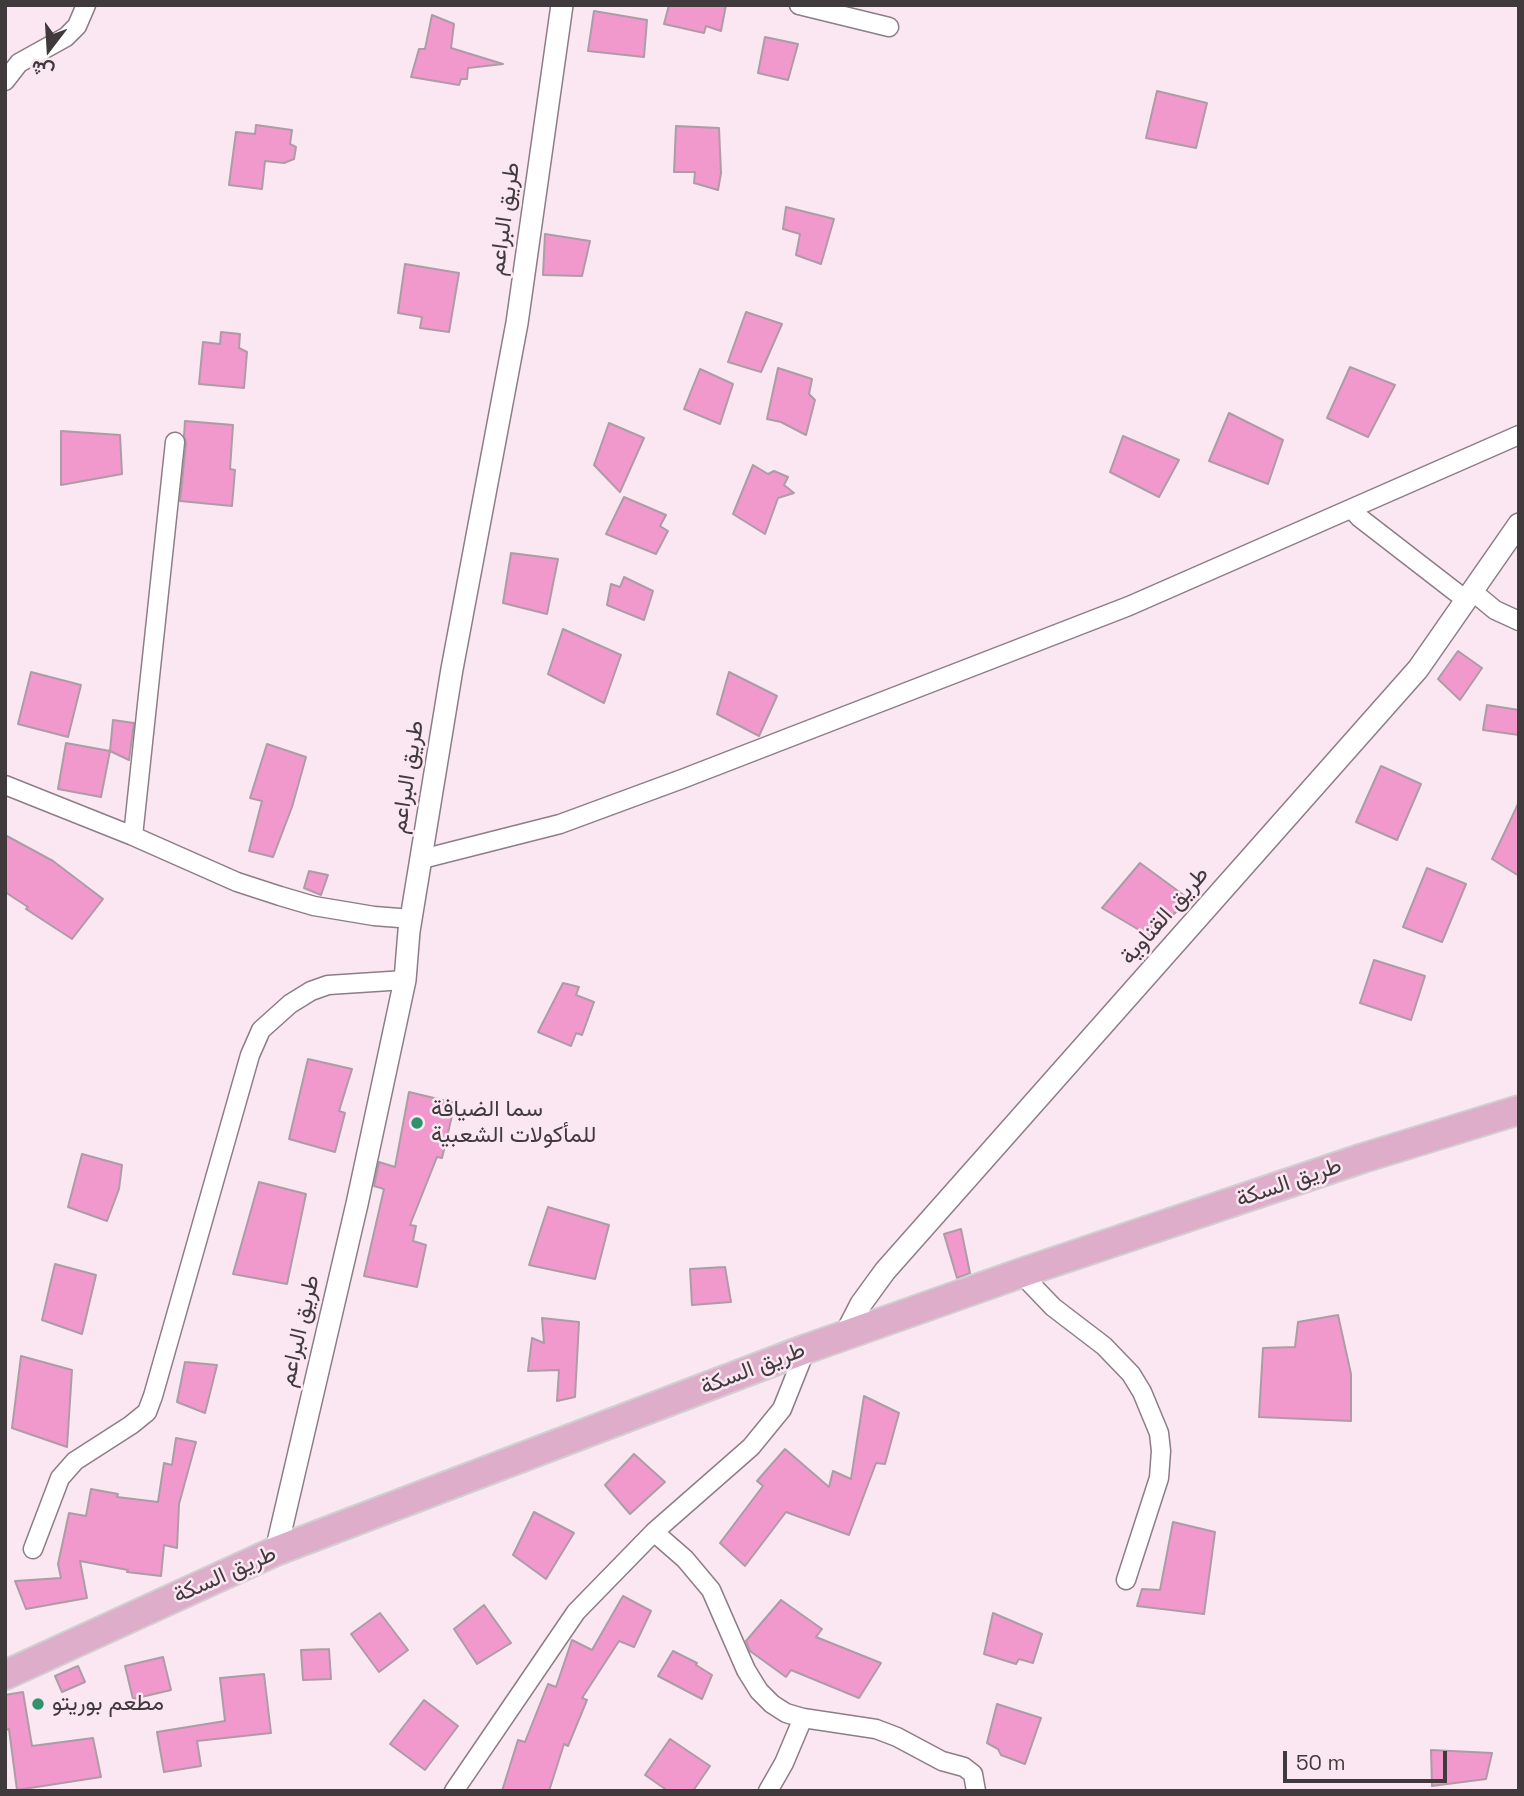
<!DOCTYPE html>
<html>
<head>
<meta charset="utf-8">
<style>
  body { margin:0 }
  #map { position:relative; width:1524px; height:1796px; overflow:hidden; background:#fae7f1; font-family:"Space Grotesk",Vazirmatn,sans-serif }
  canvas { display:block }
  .frame { position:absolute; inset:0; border:7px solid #413a3d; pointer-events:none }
  .north { position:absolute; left:14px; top:14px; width:70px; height:70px; -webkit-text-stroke:5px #fae7f1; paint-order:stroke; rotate:197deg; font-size:19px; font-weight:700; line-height:28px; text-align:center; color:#413a3d }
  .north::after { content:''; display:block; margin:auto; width:24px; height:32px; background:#413a3d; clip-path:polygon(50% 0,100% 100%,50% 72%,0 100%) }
  .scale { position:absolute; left:1283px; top:1751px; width:164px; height:32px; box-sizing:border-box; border:4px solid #413a3d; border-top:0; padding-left:9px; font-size:21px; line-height:24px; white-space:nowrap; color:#413a3d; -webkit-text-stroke:5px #fae7f1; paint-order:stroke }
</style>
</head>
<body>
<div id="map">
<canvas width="1524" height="1796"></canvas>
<div class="frame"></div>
<div class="north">ش</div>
<div class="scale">50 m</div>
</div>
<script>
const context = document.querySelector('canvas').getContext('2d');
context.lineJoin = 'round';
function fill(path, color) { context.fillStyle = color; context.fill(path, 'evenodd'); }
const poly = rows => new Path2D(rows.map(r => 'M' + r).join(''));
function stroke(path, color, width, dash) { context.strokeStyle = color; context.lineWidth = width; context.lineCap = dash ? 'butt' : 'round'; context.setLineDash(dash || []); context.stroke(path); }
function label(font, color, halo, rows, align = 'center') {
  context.font = font + ' "Space Grotesk",Vazirmatn,sans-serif'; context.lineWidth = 5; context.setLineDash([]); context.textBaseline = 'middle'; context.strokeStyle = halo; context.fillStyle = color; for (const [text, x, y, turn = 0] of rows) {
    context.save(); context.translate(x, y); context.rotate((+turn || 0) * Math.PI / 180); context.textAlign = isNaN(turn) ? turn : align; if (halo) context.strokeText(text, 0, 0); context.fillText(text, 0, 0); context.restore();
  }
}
const building = poly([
  [669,5,726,5,721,31,706,26,704,33,664,24,669,5],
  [594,11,647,20,644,57,588,51,594,11],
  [432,15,454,24,451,48,503,64,468,68,467,79,461,79,459,85,411,77,419,49,425,49,432,15],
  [765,37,798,44,788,80,758,73,765,37],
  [1157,91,1207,103,1196,148,1146,138,1157,91],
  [256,125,292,130,290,144,296,147,294,159,284,163,265,161,262,189,229,185,236,132,255,134,256,125],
  [676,126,719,128,721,173,718,190,694,183,695,172,674,172,676,126],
  [786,207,834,219,821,264,796,255,800,234,783,229,786,207],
  [545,234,590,241,582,276,543,275,545,234],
  [405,264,459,273,449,332,420,328,422,317,398,313,405,264],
  [746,312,782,324,761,372,728,362,746,312],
  [221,332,240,334,239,348,247,352,244,388,199,384,203,342,220,344,221,332],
  [1350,367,1395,385,1368,437,1327,418,1350,367],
  [778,368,812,379,809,394,815,400,806,435,781,422,767,419,778,368],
  [700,369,733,384,720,424,684,409,700,369],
  [1229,413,1283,440,1268,484,1209,461,1229,413],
  [185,421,233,425,230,469,235,470,232,506,180,501,186,443,184,436,185,421],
  [609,423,644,438,620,492,594,465,609,423],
  [61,431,120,435,122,474,61,485,61,431],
  [1123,436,1179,460,1159,497,1110,472,1123,436],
  [753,465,768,474,774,471,788,477,784,485,794,493,778,498,765,534,733,514,753,465],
  [624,497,666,515,660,526,668,531,656,554,606,534,624,497],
  [511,553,558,559,547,614,503,603,511,553],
  [624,577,653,591,644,620,607,605,611,584,620,587,624,577],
  [563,629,621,655,604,703,548,674,563,629],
  [1458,651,1482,668,1460,700,1438,679,1458,651],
  [31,672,81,685,68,737,18,724,31,672],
  [729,672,777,696,759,736,717,714,729,672],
  [1487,705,1519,710,1519,735,1483,730,1487,705],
  [113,720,134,723,129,760,110,751,113,720],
  [66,743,110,751,101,797,58,789,66,743],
  [267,744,306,757,292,807,273,857,249,851,262,801,250,798,267,744],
  [1381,766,1421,784,1397,840,1356,822,1381,766],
  [1519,802,1519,876,1492,859,1519,802],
  [5,835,53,861,103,899,72,939,26,909,28,907,5,892,5,835],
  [1140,863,1189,899,1151,937,1102,908,1140,863],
  [1427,868,1466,884,1442,942,1403,927,1427,868],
  [309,871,328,875,321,895,304,888,309,871],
  [1374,960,1425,976,1411,1020,1360,1003,1374,960],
  [563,983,579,987,576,995,594,1002,582,1035,576,1033,571,1046,538,1032,563,983],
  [308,1059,352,1069,339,1111,345,1113,335,1152,289,1139,308,1059],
  [409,1092,455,1103,442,1158,437,1157,410,1225,416,1226,413,1241,426,1245,417,1287,364,1276,384,1189,374,1186,379,1162,395,1167,409,1092],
  [82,1154,122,1165,119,1189,107,1221,68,1207,82,1154],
  [259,1182,306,1194,287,1284,233,1274,259,1182],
  [548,1207,609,1225,595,1279,529,1265,548,1207],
  [961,1229,970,1273,957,1278,944,1234,961,1229],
  [55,1264,96,1275,82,1334,42,1320,55,1264],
  [725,1267,731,1302,692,1305,690,1269,725,1267],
  [1338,1315,1351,1374,1351,1421,1259,1417,1263,1348,1295,1347,1298,1322,1338,1315],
  [542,1318,579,1322,575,1397,557,1401,559,1370,528,1371,532,1338,544,1343,542,1318],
  [21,1356,72,1370,67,1447,12,1428,21,1356],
  [185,1362,217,1365,205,1413,177,1402,185,1362],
  [864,1396,899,1413,885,1464,876,1463,849,1535,786,1512,745,1566,720,1543,763,1486,757,1481,785,1449,829,1487,833,1471,851,1479,864,1396],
  [176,1438,196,1442,179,1504,177,1548,164,1545,161,1576,127,1572,128,1570,80,1561,87,1598,26,1609,15,1581,61,1578,58,1564,69,1513,86,1516,91,1489,118,1494,117,1497,158,1502,164,1463,172,1465,176,1438],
  [634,1454,665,1482,630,1514,605,1485,634,1454],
  [534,1512,574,1533,546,1579,513,1555,534,1512],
  [1173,1522,1215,1532,1204,1614,1137,1606,1142,1589,1160,1590,1173,1522],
  [623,1596,651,1611,634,1647,619,1641,582,1698,587,1700,568,1746,564,1744,549,1791,502,1791,518,1740,525,1742,548,1684,556,1687,572,1640,592,1650,623,1596],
  [781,1600,822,1629,816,1637,881,1663,859,1698,791,1670,786,1677,750,1651,746,1641,781,1600],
  [484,1605,511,1643,477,1664,454,1629,484,1605],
  [380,1613,408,1650,379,1672,351,1634,380,1613],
  [993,1613,1042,1634,1033,1663,1019,1659,1016,1664,984,1654,993,1613],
  [329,1649,331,1679,303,1680,301,1650,329,1649],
  [673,1651,697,1663,696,1665,712,1675,702,1699,658,1676,673,1651],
  [163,1657,171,1690,133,1699,125,1666,163,1657],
  [78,1666,85,1682,62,1692,55,1676,78,1666],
  [264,1674,271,1733,197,1741,201,1766,164,1772,157,1732,225,1721,220,1678,264,1674],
  [23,1692,32,1746,93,1738,101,1777,17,1790,9,1729,5,1730,5,1695,23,1692],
  [424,1700,458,1726,425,1770,390,1744,424,1700],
  [997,1704,1041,1718,1025,1764,1001,1755,998,1749,987,1743,997,1704],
  [670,1739,710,1766,693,1791,668,1791,645,1775,670,1739],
  [1431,1750,1492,1753,1486,1779,1432,1786,1431,1750]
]);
fill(building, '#f199cd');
stroke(building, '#ad9ca5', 2);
const minor = poly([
  [799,5,889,27],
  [5,81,19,63,66,37,77,26,86,5],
  [1352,509,1360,518,1466,600],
  [1472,591,1495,610,1519,621],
  [5,785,133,836,237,882,280,896,314,906,374,916,412,919],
  [133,836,175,442],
  [422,859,560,824,682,779,1129,606,1519,435],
  [1024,1272,1030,1283,1053,1307,1104,1346,1131,1374,1142,1392,1159,1433,1161,1451,1159,1478,1126,1580],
  [654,1532,685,1559,711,1590,746,1670,759,1691,772,1704,786,1713,803,1718,784,1763,768,1791],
  [33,1549,60,1478,75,1461,131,1425,147,1412,153,1396,250,1055,261,1030,290,1004,311,991,328,985,405,980],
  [803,1718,876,1729,897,1737,942,1761,964,1767,973,1774,976,1791],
  [454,1791,576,1612,654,1532,751,1447,782,1409,806,1349]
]);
const tertiary = poly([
  [844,1337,861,1304,885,1271,1418,669,1519,524],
  [276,1551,357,1204,405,980,409,931,452,669,517,323,562,5]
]);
const primary = poly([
  [5,1675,276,1551,806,1349,1024,1272,1363,1158,1519,1110]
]);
stroke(minor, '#8d7d86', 21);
stroke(tertiary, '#8d7d86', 24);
stroke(primary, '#d1d0d0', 32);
stroke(minor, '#fff', 18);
stroke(tertiary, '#fff', 21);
stroke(primary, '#ddadca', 28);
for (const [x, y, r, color] of [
  [417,1123,7,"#30926d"],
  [38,1704,7,"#30926d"]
]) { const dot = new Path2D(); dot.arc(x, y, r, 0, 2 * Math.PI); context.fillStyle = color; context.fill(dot); stroke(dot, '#fae7f1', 2.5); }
label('23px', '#413a3d', '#fae7f1', [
  ["طريق البراعم",505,219,-82],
  ["طريق البراعم",408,777,-81],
  ["طريق القناوية",1165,916,-49],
  ["طريق السكة",1289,1183,-19],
  ["طريق البراعم",300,1331,-77],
  ["طريق السكة",753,1369,-21],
  ["طريق السكة",225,1575,-24]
]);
label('23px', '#413a3d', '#fae7f1', [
  ["سما الضيافة",431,1110],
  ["للمأكولات الشعبية",431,1136],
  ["مطعم بوريتو",52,1704]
], 'left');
</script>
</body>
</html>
